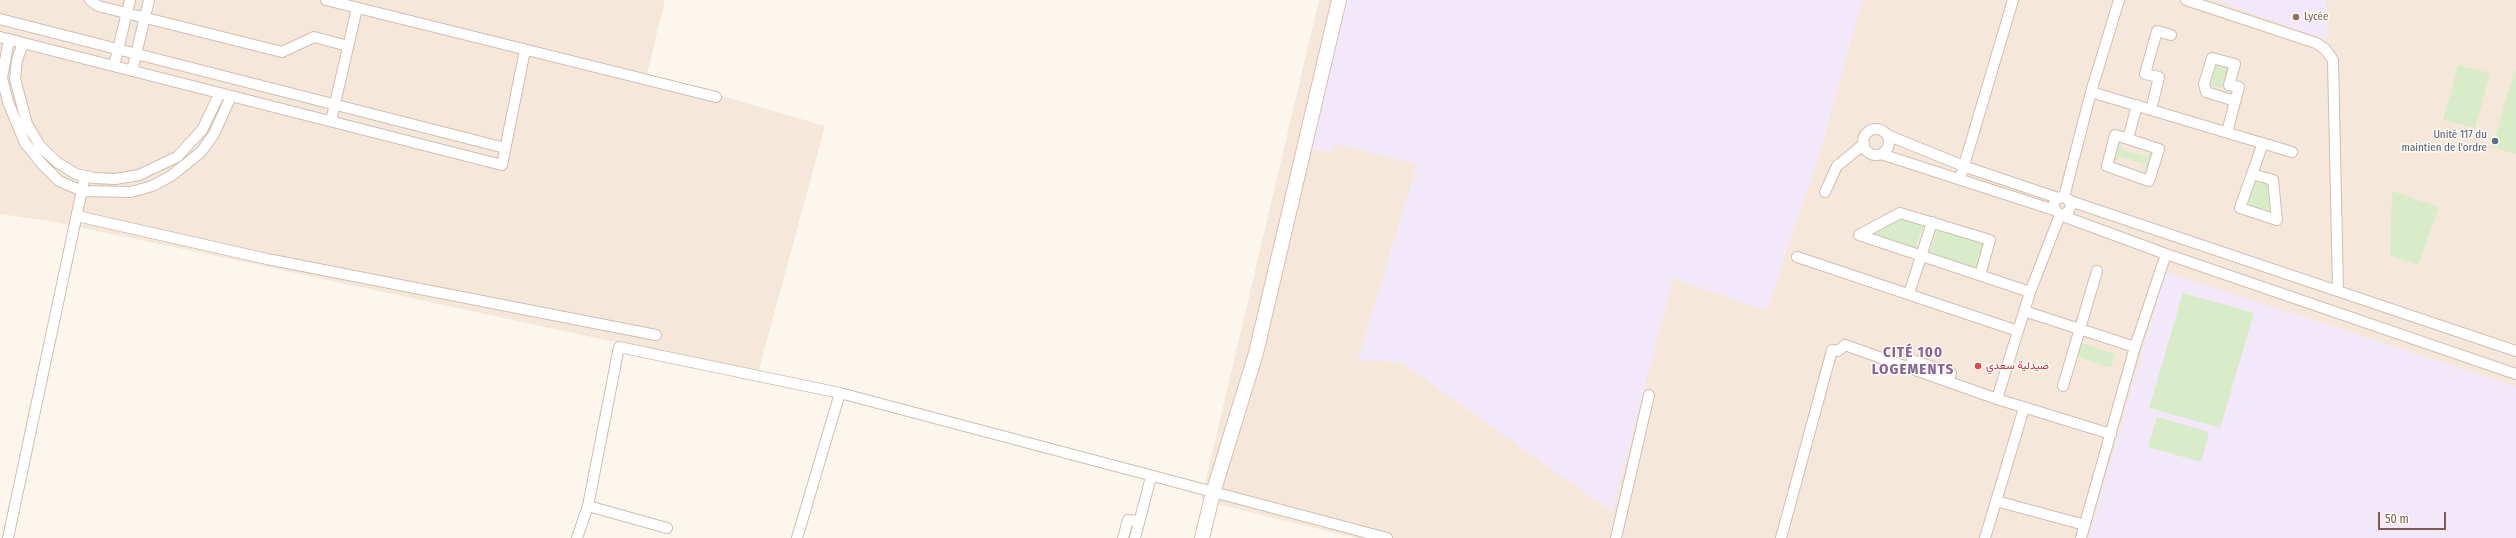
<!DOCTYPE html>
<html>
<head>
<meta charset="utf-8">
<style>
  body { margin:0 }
  #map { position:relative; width:2516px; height:538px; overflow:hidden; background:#fdf6ec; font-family:"Fira Sans Condensed",sans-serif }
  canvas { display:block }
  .scale { position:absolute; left:2378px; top:512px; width:68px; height:18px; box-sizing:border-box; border:2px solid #7a5c4d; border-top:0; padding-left:5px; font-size:12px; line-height:14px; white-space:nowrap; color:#7a5c4d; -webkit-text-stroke:3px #fffaf3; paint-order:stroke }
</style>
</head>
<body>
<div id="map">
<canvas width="2516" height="538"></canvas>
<div class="scale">50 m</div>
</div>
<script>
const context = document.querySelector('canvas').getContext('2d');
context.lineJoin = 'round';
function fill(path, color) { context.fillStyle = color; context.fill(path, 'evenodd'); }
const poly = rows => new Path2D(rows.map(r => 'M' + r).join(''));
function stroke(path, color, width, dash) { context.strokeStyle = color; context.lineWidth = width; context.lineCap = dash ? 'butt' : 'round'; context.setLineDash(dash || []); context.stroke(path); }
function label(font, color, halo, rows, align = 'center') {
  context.font = font + ' "Fira Sans Condensed",Vazirmatn,sans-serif'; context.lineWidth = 3; context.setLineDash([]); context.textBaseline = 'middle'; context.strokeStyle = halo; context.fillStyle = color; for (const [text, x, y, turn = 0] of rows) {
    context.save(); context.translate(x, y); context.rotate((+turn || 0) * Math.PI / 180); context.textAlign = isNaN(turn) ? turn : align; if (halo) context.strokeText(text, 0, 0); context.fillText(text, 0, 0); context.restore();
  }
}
fill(poly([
  [0,0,665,0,647,74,825,126,758,373,212,255,49,221,0,214],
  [1319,0,2516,0,2516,538,1356,538,1201,500]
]), '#f5e8da');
fill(poly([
  [1345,0,1862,0,1816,167,1790,239,1769,306,1763,310,1673,278,1612,512,1401,362,1358,360,1417,164,1336,144,1331,152,1311,149],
  [2215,0,2326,0,2328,35,2322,38],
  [2166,272,2516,387,2516,538,2088,538]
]), '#f3e8fa');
fill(poly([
  [2219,64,2229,68,2223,86,2220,88,2212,86,2211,82,2216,65],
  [2458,65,2490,73,2475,128,2443,120],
  [2515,70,2516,70,2516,154,2492,147],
  [2118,144,2122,145,2121,149,2147,157,2148,153,2153,155,2148,172,2145,171,2146,165,2119,156,2117,161,2113,160],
  [2254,181,2269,184,2273,213,2247,205],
  [2392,191,2439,207,2418,265,2390,256],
  [1902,218,1924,225,1915,248,1874,234,1873,232],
  [1937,229,1985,244,1976,269,1929,255],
  [2183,293,2254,313,2220,428,2149,408],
  [2082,343,2115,354,2111,368,2077,357],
  [2157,417,2209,432,2201,462,2148,447]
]), '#d8ecc9');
const street = poly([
  [90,0,98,6,282,52,314,37,348,46],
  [326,0,716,97],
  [2186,0,2316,43,2325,49,2333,60,2338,290],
  [0,19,505,148],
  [0,37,502,165,525,50],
  [9,39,2,78,8,102,25,143,42,164,59,181,82,191,131,192,152,186,171,176,201,152,214,134,231,96],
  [23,43,17,60,15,79,27,124,40,146,58,163,76,174,94,178,115,179,139,175,177,157,202,130,220,93],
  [114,66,130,0],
  [132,71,149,0],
  [2091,92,2292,152],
  [2151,110,2159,77,2145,74,2157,31,2171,35],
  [331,121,357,8],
  '1863 142a13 13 0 1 1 26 0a13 13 0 1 1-26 0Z',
  [2227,132,2239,87,2229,85,2235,64,2212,58,2204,84,2206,92,2235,101],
  [1887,135,1966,167,2058,198],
  [2128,139,2159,149,2149,181,2107,166,2115,135,2128,139,2137,105],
  [1881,154,2054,210],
  [2252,174,2273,180,2277,220,2240,208,2263,143],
  [1960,179,2013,0],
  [1825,192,1837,166,1864,144],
  [2064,197,2091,92,2119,0],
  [2070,201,2516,351],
  [2060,215,2030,292,1997,399,2111,434],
  [2063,215,2069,211,2071,205,2068,199,2061,197,2055,200,2053,207,2060,215,2166,254,2516,374],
  [77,216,267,259,656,335],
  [1797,257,2018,331],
  [1980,275,1990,240,1900,213,1859,235,2030,292],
  [1909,294,1932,222],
  [2024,311,2135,347],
  [1909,367,1912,360,1951,373,1948,381],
  [2063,386,2097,271],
  [1996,501,2085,525],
  [588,506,667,528],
  [8,538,85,176],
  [577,538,588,506,619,347,840,393,1387,538],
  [797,538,840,393],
  [1123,538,1128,520,1139,521],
  [1135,538,1151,477],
  [1616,538,1649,395],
  [1781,538,1832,350,1838,351,1845,345,1997,399],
  [1985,538,2024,408],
  [2081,538,2135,347,2166,254]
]);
const secondary = poly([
  [1202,538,1213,493,1256,353,1339,0]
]);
stroke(street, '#d1beb0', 12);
stroke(secondary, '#d6c0b0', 16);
stroke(street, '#fff', 10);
stroke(secondary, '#fff', 14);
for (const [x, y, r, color] of [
  [2296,17,4,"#8d6e63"],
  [2495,141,4,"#5c6f8a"],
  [1978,366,4,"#e0444e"]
]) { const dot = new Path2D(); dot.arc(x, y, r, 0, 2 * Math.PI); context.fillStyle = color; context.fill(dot); stroke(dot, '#fffaf3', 1.5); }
label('11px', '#785e54', '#fffaf3', [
  ["Lycée",2304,17]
], 'left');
label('11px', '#4e5e75', '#fffaf3', [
  ["Unité 117 du",2487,135],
  ["maintien de l'ordre",2487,148]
], 'right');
label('11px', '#be3a42', '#fffaf3', [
  ["صيدلية سعدي",1986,366]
], 'left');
context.letterSpacing = '1px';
label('bold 15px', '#846695', '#fffaf3', [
  ["CITÉ 100",1913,353],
  ["LOGEMENTS",1913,370]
]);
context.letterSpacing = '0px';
</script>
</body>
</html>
